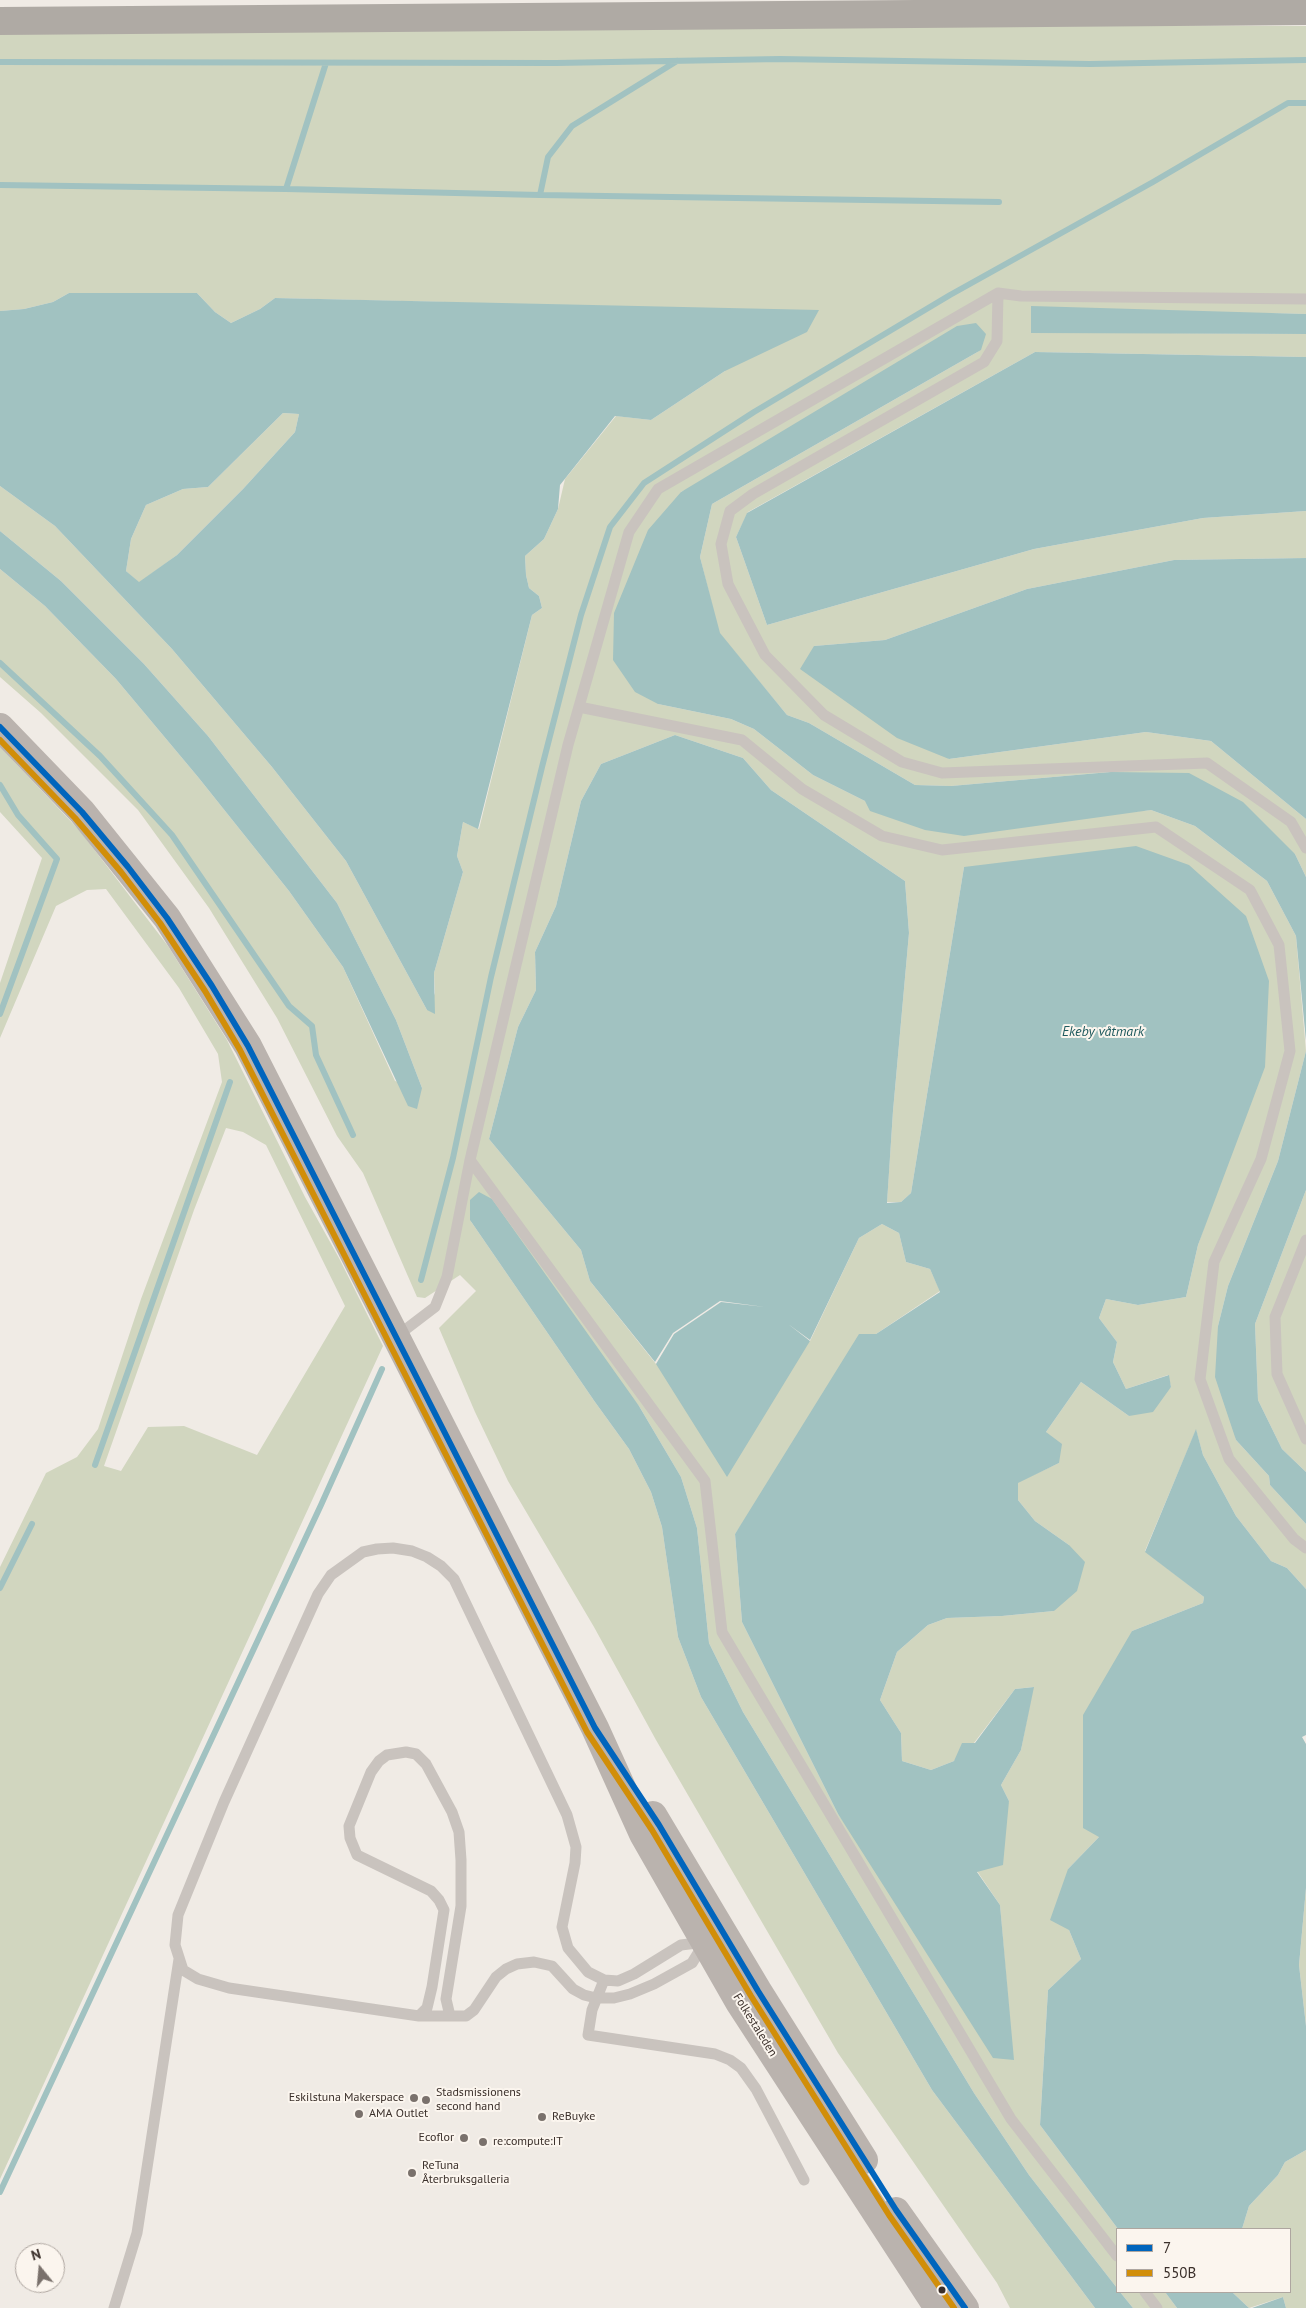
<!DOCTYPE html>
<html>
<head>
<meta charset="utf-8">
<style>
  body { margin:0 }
  #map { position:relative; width:1306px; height:2308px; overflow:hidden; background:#f0ebe5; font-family:"PT Sans",sans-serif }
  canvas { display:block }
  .legend { position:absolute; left:1116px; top:2228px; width:175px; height:65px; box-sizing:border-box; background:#fbf5ee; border:1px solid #aea6a0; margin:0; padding:6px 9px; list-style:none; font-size:15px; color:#3b302b }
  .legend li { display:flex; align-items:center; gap:10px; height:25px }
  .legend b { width:25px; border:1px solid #aea6a0 }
  .north { position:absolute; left:15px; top:2243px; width:50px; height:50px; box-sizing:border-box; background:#fbf5ee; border:1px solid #aea6a0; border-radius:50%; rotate:343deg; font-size:14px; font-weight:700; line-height:20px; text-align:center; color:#3b302b }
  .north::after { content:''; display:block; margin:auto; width:18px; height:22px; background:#7a716c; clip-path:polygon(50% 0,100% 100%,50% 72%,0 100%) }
</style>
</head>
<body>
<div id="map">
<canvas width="1306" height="2308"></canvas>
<ul class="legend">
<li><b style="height:6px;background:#0065bd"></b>7</li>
<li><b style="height:6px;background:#d18e09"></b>550B</li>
</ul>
<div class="north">N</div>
</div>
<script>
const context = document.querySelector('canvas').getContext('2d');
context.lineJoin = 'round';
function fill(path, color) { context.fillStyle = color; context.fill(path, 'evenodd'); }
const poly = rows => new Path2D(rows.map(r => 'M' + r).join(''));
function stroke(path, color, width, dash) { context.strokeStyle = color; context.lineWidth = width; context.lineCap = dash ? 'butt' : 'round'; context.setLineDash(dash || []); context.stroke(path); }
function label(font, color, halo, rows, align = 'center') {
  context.font = font + ' "PT Sans",sans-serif'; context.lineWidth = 4; context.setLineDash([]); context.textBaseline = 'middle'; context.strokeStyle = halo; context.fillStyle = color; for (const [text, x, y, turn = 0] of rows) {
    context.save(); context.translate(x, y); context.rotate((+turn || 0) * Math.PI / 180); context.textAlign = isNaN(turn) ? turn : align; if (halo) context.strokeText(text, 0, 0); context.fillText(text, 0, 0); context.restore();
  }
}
fill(poly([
  [1072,25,1306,26,1306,314,1264,313,1031,332,1306,334,1306,357,1035,352,748,512,736,537,767,625,1034,549,1203,518,1306,511,1306,558,1174,560,1027,589,885,640,814,646,949,759,1146,732,1211,741,1306,819,1306,877,1295,854,1110,772,951,786,915,785,809,723,787,715,719,633,700,557,712,504,981,350,681,492,658,704,731,719,754,729,813,775,865,801,1118,813,1151,810,1195,826,1267,881,1296,936,1306,1051,1278,1161,1228,1286,1218,1326,1236,1440,1269,1476,1270,1485,1306,1524,1306,1589,1287,1568,1271,1561,1236,1516,1203,1455,1196,1430,1145,1551,1204,1597,1203,1603,1132,1631,1099,1837,1068,1869,1069,1930,1081,1959,1048,1990,1040,2125,1118,2229,1117,2288,1029,2175,974,2093,743,1712,709,1643,697,1528,681,1477,639,1406,470,1220,595,1402,629,1449,651,1492,662,1527,678,1637,701,1697,932,2090,1095,2308,1010,2308,997,2283,838,2053,656,1740,594,1627,508,1481,475,1412,439,1328,476,1291,460,1275,425,1298,417,1297,363,1173,337,1136,277,1018,209,908,138,810,41,713,0,677,0,569,45,606,116,679,198,777,289,891,343,967,395,1081,422,1088,396,1020,337,903,208,736,144,664,61,581,0,531,0,486,55,526,172,649,272,767,346,861,427,1010,435,993,434,973,463,872,457,856,463,822,479,829,532,615,542,608,539,596,529,588,526,575,525,556,544,539,558,509,565,479,616,416,651,420,725,371,445,302,275,298,260,309,231,323,215,312,197,293,69,293,53,302,24,309,0,311,0,33],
  [675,735,743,758,771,790,905,881,909,933,893,1111,887,1202,901,1202,911,1193,964,867,1209,1213,1198,1245,1186,1297,1138,1305,1106,1299,1099,1318,1117,1342,1113,1362,1126,1389,1168,1375,1171,1387,1129,1416,1081,1382,1046,1432,1059,1463,1018,1482,1018,1500,1035,1521,1069,1545,1054,1611,1002,1616,947,1618,928,1625,897,1652,880,1700,901,1733,902,1761,931,1770,954,1761,974,1743,1015,1689,1033,1687,1021,1750,1001,1785,1009,1801,977,1871,1000,1905,1013,2060,838,1814,742,1622,735,1534,876,1334,940,1291,930,1269,906,1262,899,1233,882,1224,859,1238,810,1341,656,1364,590,1281,581,1250,489,1139,518,1027,536,990,535,952,556,906,581,801,601,764],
  [283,413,299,414,295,432,243,489,177,555,139,583,126,571,131,539,146,505,183,489,208,487],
  [0,747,80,831,168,946,227,1040,305,1197,339,1258,383,1346,0,2179,0,1567,46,1473,77,1457,98,1429,141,1299,222,1082,218,1054,179,988,106,889,87,890,56,906,0,1038,0,983,42,858,0,812],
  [226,1128,243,1132,266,1145,345,1306,257,1455,184,1426,148,1427,121,1471,104,1466,194,1210],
  [1306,1190,1306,1472,1282,1449,1258,1400,1255,1324],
  [1306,1888,1306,2026,1299,1965],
  [1306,2150,1306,2308,1286,2308,1283,2297,1249,2308,1232,2292,1290,2292,1290,2229,1242,2229,1249,2206,1278,2175,1285,2162],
  [1120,2292,1165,2292,1177,2308,1133,2308]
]), '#d1d6bf');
fill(poly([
  [69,293,197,293,215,312,231,323,260,309,275,298,819,310,807,332,725,371,651,420,615,416,560,485,558,509,544,539,525,556,526,575,529,588,539,596,542,608,532,615,478,829,463,822,457,856,463,872,434,973,435,1014,427,1010,346,861,272,767,172,649,55,526,0,486,0,311,24,309,53,302],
  [283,413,299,414,295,432,243,489,177,555,139,582,126,571,131,539,146,505,183,489,208,487],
  [1031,306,1306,314,1306,334,1031,333],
  [976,323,986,334,981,350,712,504,700,557,720,633,787,715,809,723,915,785,951,786,1110,772,1189,773,1243,802,1295,854,1306,877,1306,1041,1296,936,1267,881,1195,826,1151,810,964,836,925,830,870,811,865,801,813,775,754,729,731,719,658,704,635,692,613,660,614,613,648,530,681,492,957,326],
  [1035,352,1306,357,1306,511,1203,518,1034,549,767,625,736,537,747,513],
  [0,531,61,581,144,664,208,736,337,903,396,1020,422,1088,417,1109,408,1106,343,967,289,891,198,777,116,679,45,606,0,569],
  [1306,558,1306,819,1211,741,1146,732,949,759,897,738,800,669,814,646,885,640,1027,589,1174,560],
  [675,735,743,758,771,790,905,881,909,933,893,1111,887,1203,901,1202,911,1193,964,867,1136,846,1189,865,1246,916,1269,981,1265,1067,1198,1245,1186,1297,1138,1305,1106,1299,1099,1318,1117,1342,1113,1362,1126,1389,1169,1375,1171,1387,1153,1412,1129,1416,1081,1382,1046,1432,1062,1444,1059,1463,1018,1483,1018,1500,1035,1521,1069,1545,1085,1562,1077,1591,1054,1611,1002,1616,947,1618,928,1625,897,1652,880,1700,901,1733,902,1761,931,1770,954,1761,962,1743,975,1743,1015,1689,1034,1687,1021,1750,1001,1785,1009,1801,1003,1865,977,1872,1000,1905,1014,2060,993,2058,838,1814,742,1622,735,1534,859,1334,876,1334,940,1292,930,1269,906,1262,899,1233,882,1224,859,1238,810,1340,788,1324,810,1341,727,1477,656,1364,674,1334,721,1302,765,1307,778,1316,765,1307,720,1301,673,1333,655,1362,590,1281,581,1250,489,1139,518,1027,536,990,535,952,556,906,581,801,601,764],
  [1306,1051,1306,1190,1255,1324,1258,1400,1282,1449,1306,1472,1306,1524,1270,1485,1269,1476,1236,1440,1215,1377,1218,1326,1228,1286,1278,1161],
  [479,1192,492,1199,639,1406,681,1477,697,1528,709,1643,743,1712,974,2093,1029,2175,1117,2288,1117,2292,1120,2292,1133,2308,1095,2308,932,2090,701,1697,678,1637,662,1527,651,1492,629,1449,595,1402,470,1220,470,1200],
  [1196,1429,1203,1455,1236,1516,1271,1561,1287,1568,1306,1589,1306,1735,1302,1737,1306,1744,1306,1888,1299,1965,1306,2026,1306,2150,1285,2162,1278,2175,1249,2206,1242,2229,1118,2229,1040,2125,1048,1990,1081,1959,1069,1930,1050,1920,1068,1869,1099,1837,1083,1828,1083,1715,1132,1631,1203,1603,1204,1597,1145,1552],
  [1165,2292,1232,2292,1249,2308,1177,2308],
  [1283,2297,1286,2308,1252,2308]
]), '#a1c2c1');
stroke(poly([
  [677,61,572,126,548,157,540,195,999,202],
  [0,62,556,63,780,59,1090,64,1306,60],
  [0,185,286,189,326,63],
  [286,189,540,195],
  [0,663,100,756,172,835,289,1006,312,1026,316,1055,353,1135],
  [0,785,18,815,57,859,0,1014],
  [421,1280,453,1158,491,977,542,767,581,615,610,527,644,483,754,412,950,295,1153,182,1288,103,1306,103],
  [95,1465,230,1082],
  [0,1588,32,1524],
  [0,2192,321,1505,382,1369]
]), '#a1c2c1', 6);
stroke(poly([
  [998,293,997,341,984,362,753,494,730,511,721,544,728,584,765,655,824,715,902,762,942,773,1207,763,1291,822,1306,848],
  [579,707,742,740,802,789,882,836,942,850,1156,827,1250,890,1279,945,1290,1051,1261,1159,1214,1262,1200,1379,1229,1459,1294,1539,1306,1548],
  [470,1160,705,1481,722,1632,1011,2119,1117,2256],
  [1306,1240,1275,1317,1277,1374,1306,1439],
  [397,1336,435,1307,447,1277,470,1160,568,745,629,532,658,489,998,293,1021,296,1306,299],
  [393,1548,412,1551,427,1557,441,1566,454,1579,567,1815,576,1847,575,1863,562,1927,568,1948,588,1972,604,1980,618,1981,634,1974,681,1945,705,1942,692,1963,654,1984,630,1994,614,1998,596,1998,584,1995,573,1989,552,1966,534,1962,517,1964,506,1969,496,1977,474,2010,466,2016,450,2016,446,1999,461,1906,461,1860,459,1832,452,1812,426,1764,416,1754,406,1752,387,1755,379,1761,371,1772,349,1826,350,1838,357,1855,431,1891,439,1900,444,1910,432,1987,427,2008,419,2016,229,1988,198,1979,183,1970,175,1945,178,1915,224,1802,318,1594,331,1575,363,1552,377,1549,393,1548],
  [604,1980,592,2010,588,2035,715,2054,730,2060,741,2068,756,2089,804,2180],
  [419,2016,450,2016],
  [1145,2292,1157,2308],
  [114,2308,137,2233,179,1959]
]), '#c9c3be', 11);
stroke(poly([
  [0,727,82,812,167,918,248,1046,595,1728,643,1834,739,2002,938,2308],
  [653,1815,758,1991,864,2160],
  [896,2211,965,2308]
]), '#bab3ae', 28);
stroke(poly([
  [0,21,1306,11]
]), '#afaaa4', 28);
stroke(poly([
  [0,727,82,812,128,867,167,918,212,986,248,1046,595,1728,659,1825,758,1991,896,2210,965,2308]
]), '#0065bd', 6);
stroke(poly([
  [0,740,75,818,121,872,160,923,205,991,240,1050,587,1732,652,1830,751,1996,889,2215,954,2308]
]), '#d18e09', 6);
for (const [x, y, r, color] of [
  [414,2098,5,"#7a716c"],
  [426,2100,5,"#7a716c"],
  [359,2114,5,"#7a716c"],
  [542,2117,5,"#7a716c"],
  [464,2138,5,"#7a716c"],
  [483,2142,5,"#7a716c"],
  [412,2173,5,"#7a716c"],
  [942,2290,4.5,"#3b302b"]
]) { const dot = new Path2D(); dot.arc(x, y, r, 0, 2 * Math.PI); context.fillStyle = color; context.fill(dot); stroke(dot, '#fbf5ee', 2); }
label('12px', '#3b302b', '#fbf5ee', [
  ["Folkestaleden",755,2025,58]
]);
label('12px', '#3b302b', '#fbf5ee', [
  ["Stadsmissionens",436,2093],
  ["second hand",436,2107],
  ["Eskilstuna Makerspace",404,2098,"right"],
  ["AMA Outlet",369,2114],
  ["ReBuyke",552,2117],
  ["Ecoflor",454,2138,"right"],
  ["re:compute:IT",493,2142],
  ["ReTuna",422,2166],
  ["Återbruksgalleria",422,2180]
], 'left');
label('italic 14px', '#1f5a5e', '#fbf5ee', [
  ["Ekeby våtmark",1103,1032]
]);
</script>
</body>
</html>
